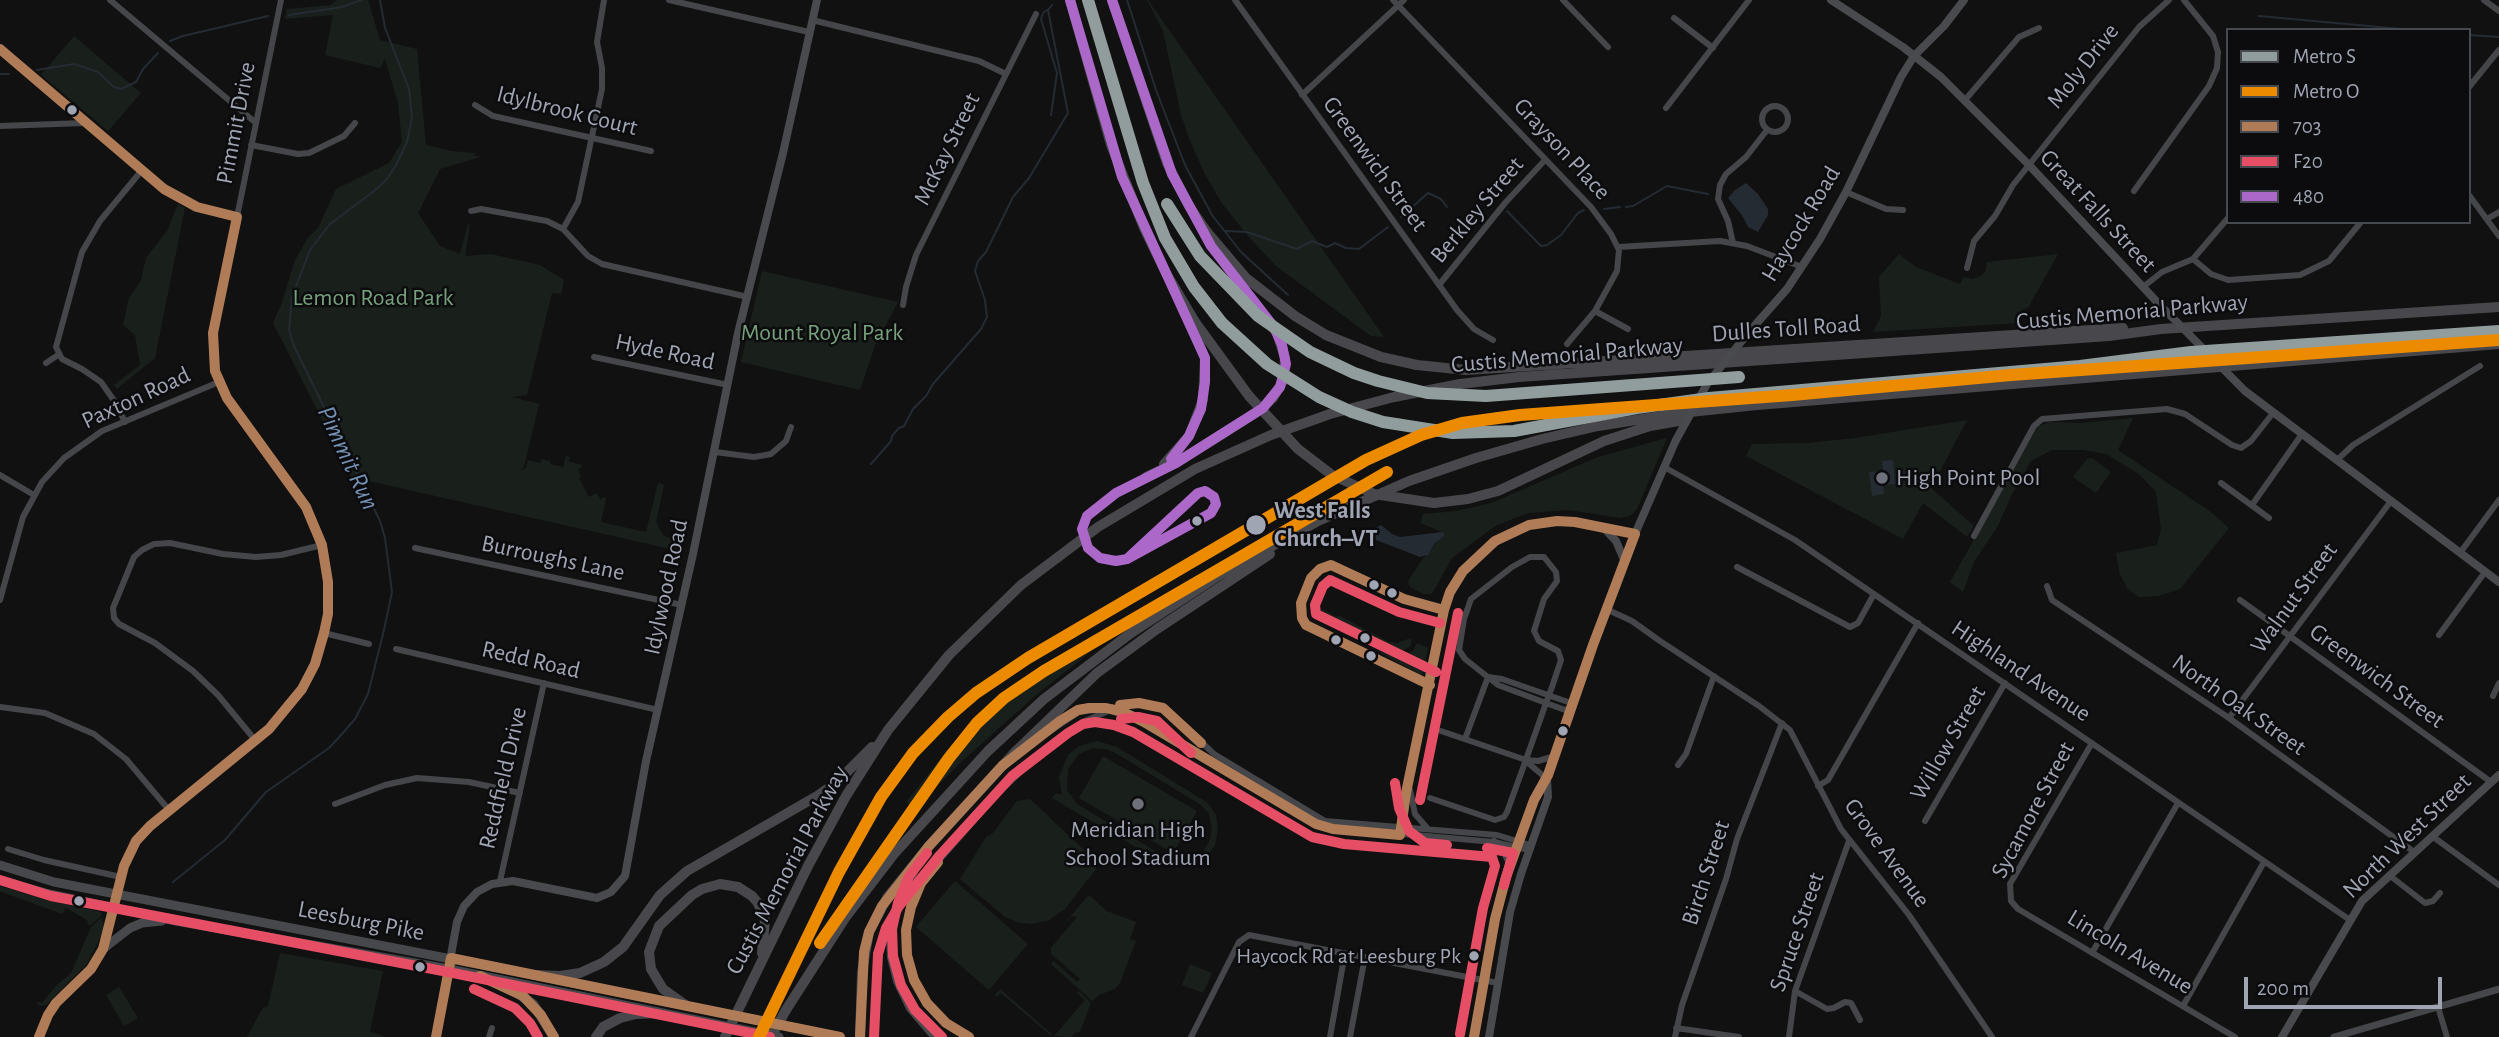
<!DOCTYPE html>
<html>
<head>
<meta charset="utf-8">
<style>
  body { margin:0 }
  #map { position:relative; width:2499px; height:1037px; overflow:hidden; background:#111; font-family:"Alegreya Sans",sans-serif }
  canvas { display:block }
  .legend { position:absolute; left:2226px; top:28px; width:245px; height:196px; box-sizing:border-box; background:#0c0b0d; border:2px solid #474950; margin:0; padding:9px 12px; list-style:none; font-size:21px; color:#a0a5b4 }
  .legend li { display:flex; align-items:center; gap:14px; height:35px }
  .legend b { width:35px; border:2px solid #474950 }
  .scale { position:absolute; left:2244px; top:977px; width:198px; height:32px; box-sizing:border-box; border:4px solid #a0a5b4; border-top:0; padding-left:9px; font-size:21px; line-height:24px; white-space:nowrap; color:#a0a5b4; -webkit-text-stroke:5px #0c0b0d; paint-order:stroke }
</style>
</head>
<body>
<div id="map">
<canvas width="2499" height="1037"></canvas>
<ul class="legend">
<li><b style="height:9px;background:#919d9d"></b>Metro S</li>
<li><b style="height:9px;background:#ed8b00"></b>Metro O</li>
<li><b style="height:9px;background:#b07c57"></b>703</li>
<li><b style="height:9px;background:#e64e66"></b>F20</li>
<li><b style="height:9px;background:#ac68c9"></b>480</li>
</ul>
<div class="scale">200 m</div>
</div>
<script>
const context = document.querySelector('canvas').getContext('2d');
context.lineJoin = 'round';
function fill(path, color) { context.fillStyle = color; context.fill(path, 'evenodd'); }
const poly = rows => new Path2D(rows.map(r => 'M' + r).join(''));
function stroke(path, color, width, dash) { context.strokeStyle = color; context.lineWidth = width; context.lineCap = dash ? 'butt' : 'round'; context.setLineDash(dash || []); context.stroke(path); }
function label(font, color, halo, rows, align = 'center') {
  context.font = font + ' "Alegreya Sans",sans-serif'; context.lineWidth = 5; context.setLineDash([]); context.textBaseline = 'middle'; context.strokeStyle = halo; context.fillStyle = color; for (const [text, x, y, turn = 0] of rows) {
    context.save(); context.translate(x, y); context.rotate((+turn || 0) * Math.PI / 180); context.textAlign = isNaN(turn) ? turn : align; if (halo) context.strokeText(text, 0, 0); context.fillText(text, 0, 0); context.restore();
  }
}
fill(poly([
  [337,0,368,0,380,40,417,49,426,145,451,151,477,153,473,155,481,157,440,169,418,213,440,246,460,254,468,224,470,225,465,256,491,254,540,265,564,280,561,294,552,293,527,395,512,397,539,404,524,467,520,471,526,468,528,460,541,463,541,459,550,461,550,464,563,467,566,456,570,457,569,462,583,465,578,470,581,476,579,478,589,497,597,493,600,499,605,497,606,499,601,522,646,532,658,483,664,485,656,522,664,536,680,542,684,552,351,477,273,323,281,305,295,260,307,239,318,228,336,189,389,163,402,142,398,103,385,59,380,68,325,55,333,15,285,19,287,9,330,5],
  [1147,0,1148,0,1384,337,1371,336,1276,266,1247,235,1221,202,1205,174,1190,141,1181,115,1163,31],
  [74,36,141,93,108,131,41,75],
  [178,204,185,208,155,358,117,389,114,385,140,365,135,335,123,325,129,298,141,280,146,258,167,231],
  [1899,254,1916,267,1960,284,1964,277,1973,279,1981,276,1986,270,1987,262,2058,254,2028,308,2023,309,2018,323,1873,332,1881,316,1879,277],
  [762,271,898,302,875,345,860,390,741,362],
  [2133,418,2118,450,2211,512,2229,528,2180,589,2159,596,2139,597,2127,588,2119,572,2116,553,2157,545,2161,529,2156,492,2139,474,2106,454,2083,450,2052,450,2031,461,2010,498,1999,524,1974,562,1963,592,1950,582,2038,426,2051,422,2080,423],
  [1967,420,1931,488,1974,526,1967,537,1923,503,1903,539,1746,456,1752,444,1807,443,1855,438],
  [1667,438,1637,509,1630,516,1620,518,1568,510,1528,513,1497,525,1452,558,1432,594,1423,594,1410,587,1408,581,1423,558,1430,552,1442,532,1420,523,1423,514,1456,511,1491,503,1598,457],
  [2092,458,2111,472,2096,493,2073,477,2087,459],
  [1322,609,1337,617,1338,615,1389,642,1397,643,1411,638,1411,646,1404,650,1394,650,1367,641,1342,629,1341,625,1320,614],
  [1104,634,1113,634,1035,696,960,763,915,809,906,802,941,758,978,717,1010,690,1064,654],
  [1417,643,1428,648,1422,676,1379,652,1402,657,1413,651],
  [1097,741,1117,747,1208,803,1216,815,1218,829,1215,845,1207,856,1190,866,1168,866,1052,798,1056,793,1062,795,1059,777,1068,755,1079,746],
  [1093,748,1105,749,1114,752,1201,805,1209,814,1212,829,1209,842,1203,852,1189,860,1170,860,1077,804,1067,790,1068,769,1079,754],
  [1103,756,1197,811,1173,853,1079,798],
  [1030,799,1096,861,1096,869,1065,909,1049,920,1032,924,1020,923,1005,917,960,879,986,837,992,834,1017,801],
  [955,881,1028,944,989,990,916,927],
  [0,886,48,900,101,912,101,916,91,925,88,925,87,920,66,908,62,914,10,895,0,891],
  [1089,895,1107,911,1136,922,1130,939,1136,941,1120,983,1115,989,1099,995,1092,1001,1051,964,1054,961,1077,982,1080,979,1051,954,1051,948,1077,917,1072,916,1060,928],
  [102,917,104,927,101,936,87,964,46,1005,40,1006,36,1003,39,1002,42,1003,56,986,71,973,91,927],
  [280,953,383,971,370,1031,385,1037,247,1037,262,1009,268,1006],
  [1190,964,1212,973,1203,993,1182,985],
  [119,987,138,1018,124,1026,106,995],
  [1000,989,1054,1036,1085,1000,1077,993,1079,991,1091,1003,1080,1032,1074,1033,1072,1037,1066,1037,1050,1035,1001,993,997,997,995,995]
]), '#19201b');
fill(poly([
  [1746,183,1758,194,1768,209,1768,215,1758,232,1748,227,1743,217,1728,198,1735,190],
  [1893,460,1895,484,1883,485,1884,494,1872,496,1869,472,1883,471,1882,461],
  [1381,525,1392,534,1400,537,1442,532,1445,535,1435,543,1428,555,1420,557,1376,540,1373,535,1373,529]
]), '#242b33');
stroke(poly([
  [1127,0,1156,90,1185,165,1212,215,1241,252,1288,295],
  [1047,10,1043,13,1041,19,1057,73,1051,115],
  [289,15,342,7,361,0],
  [2259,16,2412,30],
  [2469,35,2499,37],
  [170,41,183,36,268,16],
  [37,70,74,64,98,72,114,87,121,89,136,82,143,69,158,53],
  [0,74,9,74],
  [1626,207,1633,206,1667,186,1708,194],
  [1604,209,1620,207],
  [1507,211,1541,246,1547,245,1561,235,1578,213,1584,210],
  [1401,217,1428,193,1441,199,1447,207],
  [1226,231,1247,232,1297,249,1312,241,1327,247,1335,243,1346,248,1359,249,1388,227],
  [871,464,891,441,892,436,899,428,904,426,913,409,926,396,933,384,981,329,987,317,985,300,975,271,978,261,986,252,1013,197,1029,178,1068,113,1048,10,1052,5],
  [173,882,225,840,266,792,329,748,342,734,355,719,368,694,384,630,392,592,385,538,380,521,294,346,289,330,292,297,310,250,330,224,374,191,386,180,395,167,407,142,412,118,409,89,385,28,380,0]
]), '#242b33', 2);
stroke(poly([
  [110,0,256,123],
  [669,0,809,32],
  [1235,0,1457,310,1474,329,1493,340],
  [1393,0,1591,207,1611,234,1619,250,1617,271,1595,311,1567,344],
  [1563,0,1608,47],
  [2484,0,2499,11],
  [1674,18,1713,48],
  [812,20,979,61,1006,74],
  [2469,87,2499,50],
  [1302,95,1404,0],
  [1965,100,2019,37,2039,28],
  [475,105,493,116,651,151],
  '1762 119a13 13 0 1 1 26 0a13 13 0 1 1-26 0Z',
  [1666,108,1749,0],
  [0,126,85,123],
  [251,145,298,154,309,153,344,136,355,123],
  [2134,191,2209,86,2217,68,2218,52,2213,36,2184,0],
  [1846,192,1886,209,1903,210],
  [2469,195,2499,236],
  [471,211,481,209,547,221,563,229,588,256,602,264,748,297],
  [237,217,281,0],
  [2487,219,2499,212],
  [563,229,578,202,602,89,602,68,597,42,604,0],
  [1733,243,1728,221,1718,199,1720,185,1726,174,1746,157,1767,130],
  [1618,247,1720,241,1747,246,1802,267],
  [2193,259,2211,274,2228,280,2300,275,2329,261,2361,222],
  [1967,268,1974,241,1995,216,2013,185,2139,27,2169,0],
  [1439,285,1505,203,1545,160],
  [2143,287,2162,272,2193,259,2228,218],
  [903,305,906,287,916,255,1036,14],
  [1595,311,1628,329],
  [594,357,728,385],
  [46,363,58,355],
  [125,422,115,402,101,382,82,369,62,359,56,347,82,252,100,221,142,170],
  [715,452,754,457,771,454,786,441,791,427],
  [2337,460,2353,445,2480,366],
  [1664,467,1795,540,2350,920],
  [0,475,34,495],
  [2221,483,2269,518],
  [2252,505,2302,434],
  [1974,536,2034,426,2042,419,2167,409,2185,414,2232,445,2241,448,2251,441,2273,413],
  [415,548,682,605],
  [2460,553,2499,500],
  [1737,567,1850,627,1858,623,1874,594],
  [2047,586,2052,600,2229,718,2414,852],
  [0,600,23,517,42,482,64,458,102,431,219,382],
  [2240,600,2491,782],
  [1606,609,1632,621,1660,641,1759,706,1790,730,1841,829,1909,915,1992,1037],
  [324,633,369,644],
  [2439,635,2485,572],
  [396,649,658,710],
  [1488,677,1502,679,1568,702,1572,706],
  [2493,696,2499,683],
  [1127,703,1147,704,1163,708,1179,721,1214,754,1325,821,1497,835,1530,845],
  [0,707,45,713,94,734,126,759,169,810],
  [2229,718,2391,501],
  [1441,731,1526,760,1538,761,1555,756],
  [1465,739,1488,677],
  [255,740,218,695,193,671,155,643,119,624,114,618,113,608,134,557,142,550,154,544,170,543,223,554,256,557,281,555,322,545],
  [2092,743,2010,884,2011,901,2018,909,2235,1037],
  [1527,762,1547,779],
  [1678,765,1686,754,1714,676],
  [1252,786,1306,819,1325,827,1494,842,1529,850],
  [1818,786,1828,780,1918,623],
  [1410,790,1415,814,1428,829],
  [1430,798,1495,820,1504,817,1507,812,1523,768,1546,703,1552,687,1561,660,1558,651,1539,641,1534,631,1544,599,1557,581,1556,572,1544,557,1530,557,1512,567,1471,599,1464,619,1459,650,1465,659,1498,685,1546,703,1565,710,1572,706],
  [335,804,385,785,417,778,469,782,520,793],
  [1925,821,2005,683],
  [1400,835,1406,793,1444,610,1450,592,1463,571,1495,541,1529,525,1557,521,1575,522,1635,534],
  [2432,836,2499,885],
  [8,849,44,860,121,877],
  [2389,875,2425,903,2433,901,2440,893],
  [500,881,544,683],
  [2092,953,2178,803],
  [1795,991,1827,1009,1834,1008,1845,1002,1851,1003,1860,1020],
  [2183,1006,2264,862],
  [2438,1007,2447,1037],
  [1676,1028,1739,1037],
  [489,1037,492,1028],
  [969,1037,940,1018,927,1003,914,980,906,943,908,918,915,894,928,873,998,793,1045,749,1085,721],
  [1191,1037,1239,942,1249,935,1498,983],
  [1330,1037,1345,953],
  [1350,1037,1365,957],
  [1675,1037,1682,1005,1726,879,1737,839,1782,723],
  [1789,1037,1795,991,1849,841]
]), '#45464a', 6);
stroke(poly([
  [0,49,164,189,197,207,237,217,213,333,213,359,215,371,227,398,306,507,322,545,328,582,328,614,324,633,315,664,302,689,269,729,150,826,136,841,124,866,103,949,91,969,56,1003,48,1015,39,1037],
  [2334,1037,2499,989]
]), '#45464a', 7);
stroke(poly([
  [1831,0,1903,47,1941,77,2029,165,2157,302],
  [1749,332,1787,289,1820,239,1846,192,1901,77,1914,56,1944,26,1964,0],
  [2245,391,2499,582],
  [1603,527,1616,541,1625,562],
  [1494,842,1503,848,1510,863],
  [436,1037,457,922,464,906,477,892,492,884,513,881,597,898,611,892,625,876,646,761,693,554,738,333,783,153,817,0],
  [1474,1037,1497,911,1510,865,1534,800,1548,775,1593,645,1635,534,1676,440],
  [1489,1037,1510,912,1521,874,1548,797,1547,779],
  [2282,1037,2362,901,2499,775]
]), '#494a4e', 8);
stroke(poly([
  [0,865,54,882,539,976],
  [0,880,49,894,176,921,449,969,779,1037],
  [103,949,130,928,142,923,162,921],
  [553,979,840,1037]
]), '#47484c', 9);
stroke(poly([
  [1070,0,1111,145,1144,228,1166,273,1195,322,1249,396],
  [1112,0,1167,163,1189,206,1207,232,1246,278,1295,316,1326,335,1381,357,1417,365,1466,370,2123,328],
  [1164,464,1189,436,1203,400,1205,358,1192,328],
  [1146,477,1176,463,1257,412,1273,398,1283,381,1285,358,1277,333,1226,265],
  [1434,503,1468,499,1498,491,1604,441,1650,426,1684,420],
  [1039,736,1078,710,1095,708,1112,709,1139,719,1252,786],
  [913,872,895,914,891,935,892,957,898,981,911,1008,936,1037],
  [535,975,560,976,580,973,604,962,623,947,660,895,687,871,817,796,837,782,872,747],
  [482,976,513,990,533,1004,554,1037],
  [742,1002,808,866,846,796,888,730,949,655,1021,585,1098,527,1195,469,1271,435,1330,414,1394,397,1460,384,1519,377,2109,336,2161,329,2499,307],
  [687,1006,663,989,651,969,649,952,659,926,692,895,702,889,720,884,738,887,752,896,758,903,765,920,762,953],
  [786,1010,845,918,894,854,988,751,1044,699,1131,633,1221,574,1316,522,1409,481,1476,458,1542,439,1598,426,1680,413,1757,405,2499,344],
  [596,1037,603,1027,620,1018,636,1014,658,1013],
  [860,1037,862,972,869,932,887,898,929,846,1016,751,1097,673,1157,629,1270,554]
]), '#48484c', 10);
stroke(poly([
  [1085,721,1127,703]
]), '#45464a', 6);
stroke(poly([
  [2157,302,2245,391],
  [1676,440,1707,384,1749,332]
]), '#494a4e', 8);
stroke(poly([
  [1249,396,1298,449,1332,475,1374,494,1434,503],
  [725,1037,742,1002],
  [771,1037,786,1010]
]), '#48484c', 10);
stroke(poly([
  [0,49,164,189,197,207,237,217,213,333,215,371,227,398,306,507,322,545,328,582,328,614,324,633,315,664,302,689,269,729,150,826,136,841,124,866,103,949,91,969,56,1003,48,1015,39,1037],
  [1430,685,1306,625,1302,618,1301,603,1311,578,1320,569,1331,565,1404,599,1444,610],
  [1120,705,1139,703,1163,708,1201,743],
  [938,862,921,883,911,907,906,930,907,955,914,980,927,1003,946,1023,969,1037],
  [480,976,523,996,541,1015,554,1037],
  [436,1037,451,958,840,1037],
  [860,1037,864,952,869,932,882,906,929,846,1002,766,1060,721,1078,710,1089,708,1106,708,1123,712,1144,722,1316,824,1333,829,1400,835,1406,793,1444,610,1450,592,1463,571,1495,541,1529,525,1557,521,1575,522,1635,534,1593,645,1548,775,1534,800,1506,877,1495,919,1474,1037]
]), '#b07c57', 10);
stroke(poly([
  [1436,672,1316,614,1315,605,1323,586,1330,580,1399,612,1440,623],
  [1121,719,1138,717,1157,721,1191,753],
  [1395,783,1399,808,1409,831,1425,843,1447,845],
  [1420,800,1458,613],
  [1487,848,1513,853,1504,885],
  [927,853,909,876,898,903,892,928,893,956,901,985,915,1010,942,1037],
  [0,880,51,896,448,972,770,1037],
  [474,989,515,1008,530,1023,538,1037],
  [874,1037,878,954,886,928,899,906,940,855,1012,776,1068,733,1083,724,1095,722,1114,725,1133,732,1312,837,1344,844,1492,857,1495,866,1483,908,1460,1034]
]), '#e64e66', 10);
stroke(poly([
  [1070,0,1122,177,1205,358,1205,382,1201,409,1189,436,1171,459],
  [1112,0,1172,174,1211,246,1274,327,1282,345,1286,364,1280,387,1263,408,1176,463,1116,493,1087,516,1082,529,1088,548,1100,558,1116,561,1127,559],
  [1205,491,1214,497,1216,504,1211,513,1127,559,1198,493,1205,491]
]), '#ac68c9', 10);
stroke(poly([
  [1088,0,1143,183,1165,238,1194,287,1222,323,1267,364,1319,397,1352,412,1383,422,1453,433,1514,431,1637,408,1709,398,2080,366,2191,352,2499,331],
  [1167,204,1200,256,1258,316,1310,352,1354,373,1378,381,1427,393,1486,396,1739,377]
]), '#919d9d', 12);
stroke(poly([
  [820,943,949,758,977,723,1004,698,1044,671,1387,472],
  [759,1037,839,872,881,797,913,753,948,717,976,693,1028,658,1366,460,1421,435,1462,423,1520,415,1792,395,2011,375,2499,340]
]), '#ed8b00', 12);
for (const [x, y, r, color] of [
  [72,110,6,"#a0a5b4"],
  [1882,478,7,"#6e717b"],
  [1197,521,6,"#a0a5b4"],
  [1256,525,11,"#a0a5b4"],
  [1374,585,6,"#a0a5b4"],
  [1392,593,6,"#a0a5b4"],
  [1365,638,6,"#a0a5b4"],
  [1336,640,6,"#a0a5b4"],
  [1371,656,6,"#a0a5b4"],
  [1563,731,6,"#a0a5b4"],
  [1138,804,7,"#6e717b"],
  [79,901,6,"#a0a5b4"],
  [1474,956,6,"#a0a5b4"],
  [420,967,6,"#a0a5b4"]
]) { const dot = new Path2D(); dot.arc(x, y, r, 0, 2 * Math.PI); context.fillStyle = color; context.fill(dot); stroke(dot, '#0c0b0d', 2.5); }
label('22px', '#a0a5b4', '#0c0b0d', [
  ["Haycock Rd at Leesburg Pk",1461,956]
], 'right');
label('24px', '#a0a5b4', '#0c0b0d', [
  ["Moly Drive",2083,66,-52],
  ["Idylbrook Court",567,111,14],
  ["Pimmit Drive",236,123,-79],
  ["McKay Street",947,149,-64],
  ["Grayson Place",1562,149,47],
  ["Greenwich Street",1375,164,54],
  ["Berkley Street",1477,210,-50],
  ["Great Falls Street",2098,211,47],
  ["Haycock Road",1801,224,-59],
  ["Custis Memorial Parkway",2132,312,-5],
  ["Dulles Toll Road",1786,329,-4],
  ["Hyde Road",665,352,12],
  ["Custis Memorial Parkway",1567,355,-5],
  ["Paxton Road",136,398,-25],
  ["Burroughs Lane",553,558,12],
  ["Idylwood Road",666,587,-78],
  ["Walnut Street",2294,598,-54],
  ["Redd Road",531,660,13],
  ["Highland Avenue",2021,671,34],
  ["Greenwich Street",2377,676,36],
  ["North Oak Street",2239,705,35],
  ["Willow Street",1948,743,-60],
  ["Reddfield Drive",503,778,-77],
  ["Sycamore Street",2033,810,-62],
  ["North West Street",2407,836,-44],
  ["Grove Avenue",1887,853,54],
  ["Custis Memorial Parkway",787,870,-62],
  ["Birch Street",1706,873,-72],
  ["Leesburg Pike",361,921,11],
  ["Spruce Street",1797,932,-71],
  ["Lincoln Avenue",2130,952,31]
]);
label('24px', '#76a17c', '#0c0b0d', [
  ["Lemon Road Park",373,298],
  ["Mount Royal Park",822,333]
]);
label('24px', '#a0a5b4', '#0c0b0d', [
  ["High Point Pool",1896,478],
  ["Meridian High",1138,830,"center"],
  ["School Stadium",1138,858,"center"]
], 'left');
label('bold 24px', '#a0a5b4', '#0c0b0d', [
  ["West Falls",1274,511],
  ["Church–VT",1274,539]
], 'left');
label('italic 26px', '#7490b3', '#0c0b0d', [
  ["Pimmit Run",348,458,65]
]);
</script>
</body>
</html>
